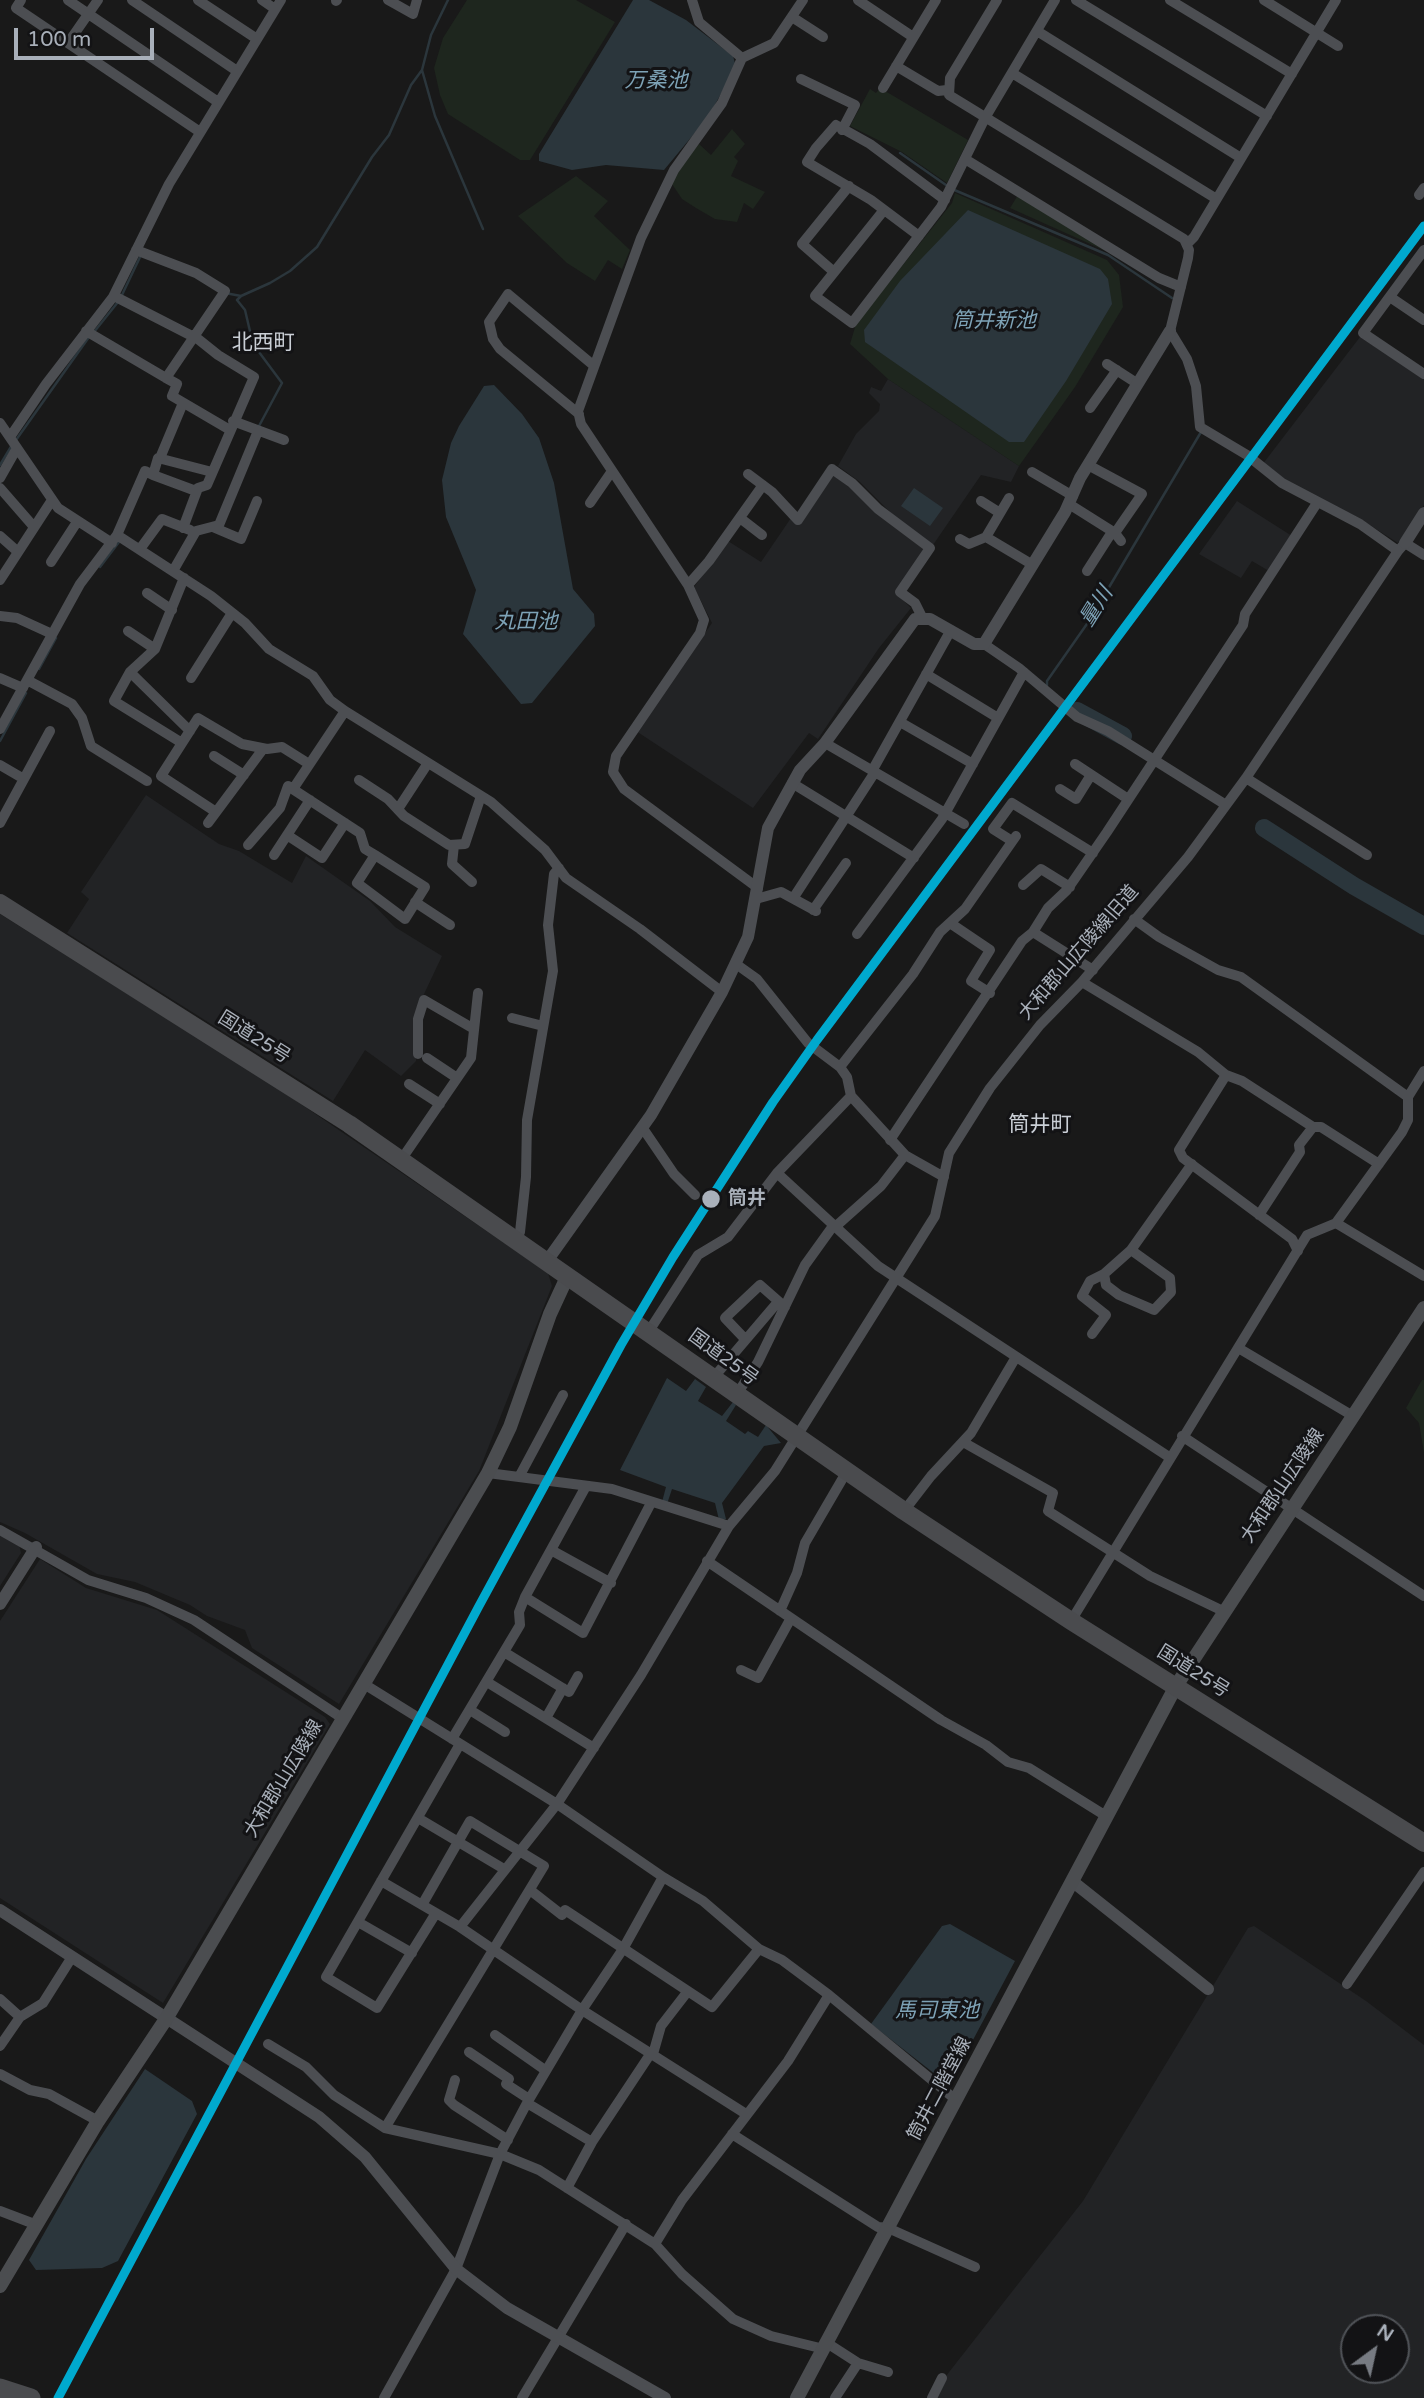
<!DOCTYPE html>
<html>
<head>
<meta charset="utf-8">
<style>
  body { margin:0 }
  #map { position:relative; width:1424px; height:2398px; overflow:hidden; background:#191919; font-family:"Varela Round",sans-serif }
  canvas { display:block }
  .north { position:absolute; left:1340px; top:2314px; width:70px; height:70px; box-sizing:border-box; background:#131315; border:2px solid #4f5257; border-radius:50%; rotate:33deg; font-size:19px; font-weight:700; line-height:28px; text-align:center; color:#a9b0ba }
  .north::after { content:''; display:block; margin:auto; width:24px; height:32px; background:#777b82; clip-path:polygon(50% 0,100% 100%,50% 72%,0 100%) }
  .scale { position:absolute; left:14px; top:28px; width:140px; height:32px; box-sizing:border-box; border:4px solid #a9b0ba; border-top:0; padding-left:9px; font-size:21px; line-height:24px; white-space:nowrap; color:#a9b0ba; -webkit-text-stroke:5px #131315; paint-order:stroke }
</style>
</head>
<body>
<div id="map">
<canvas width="1424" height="2398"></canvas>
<div class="north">N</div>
<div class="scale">100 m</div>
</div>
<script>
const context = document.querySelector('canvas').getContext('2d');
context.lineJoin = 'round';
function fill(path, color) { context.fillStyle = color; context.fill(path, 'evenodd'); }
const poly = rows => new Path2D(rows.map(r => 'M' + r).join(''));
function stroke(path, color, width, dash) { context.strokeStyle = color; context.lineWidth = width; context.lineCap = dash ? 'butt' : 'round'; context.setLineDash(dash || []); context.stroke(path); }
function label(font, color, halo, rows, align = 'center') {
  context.font = font + ' "Varela Round","Noto Sans JP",sans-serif'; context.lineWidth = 6; context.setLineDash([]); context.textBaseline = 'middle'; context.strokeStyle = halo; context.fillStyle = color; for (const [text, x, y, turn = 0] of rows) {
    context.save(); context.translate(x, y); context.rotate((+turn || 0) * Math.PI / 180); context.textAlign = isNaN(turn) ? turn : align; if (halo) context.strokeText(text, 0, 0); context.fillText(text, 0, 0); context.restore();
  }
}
fill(poly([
  [1360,337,1424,378,1424,505,1398,543,1357,517,1291,487,1262,465],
  [888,379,1019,466,1011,482,981,475,933,545,895,517,860,482,838,466,856,434,879,411,880,404,869,393,871,387,881,391],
  [831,476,837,476,923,547,923,554,896,593,911,608,879,648,818,739,809,733,753,808,636,731,712,623,694,587,728,541,761,562,791,518,798,524],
  [1237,501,1292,536,1269,571,1252,561,1241,578,1199,554],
  [146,795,219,844,239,851,292,883,306,856,370,901,395,927,442,956,416,1011,416,1061,401,1076,365,1050,333,1101,67,933,89,899,81,892],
  [0,914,273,1085,548,1273,552,1286,479,1471,339,1704,252,1648,245,1630,207,1616,190,1605,135,1582,97,1574,25,1533,0,1522],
  [0,1535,19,1544,21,1553,0,1586],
  [40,1559,86,1588,157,1610,325,1717,330,1724,163,2003,0,1898,0,1621],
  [1254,1926,1366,2001,1424,2045,1424,2398,936,2398,946,2376,1083,2201,1248,1928],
  [1354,2328,1396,2328,1396,2370,1354,2370]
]), '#222325');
fill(poly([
  [467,0,576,0,615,22,530,160,520,160,448,114,440,95,434,68,443,38],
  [880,88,968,140,947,183,902,152,850,126,870,89,876,93],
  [732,129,745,144,734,157,738,161,731,176,765,192,753,209,744,203,737,222,715,219,696,208,682,199,672,184,680,165,699,144,711,155],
  [576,176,608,201,594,216,630,250,622,269,608,260,595,281,567,263,518,216],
  [955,193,1107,260,1119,275,1123,307,1075,387,1019,466,888,379,850,344,856,324,952,203],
  [1018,195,1117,256,1010,208],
  [1422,1380,1424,1380,1424,1453,1419,1423,1406,1408]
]), '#1e261e');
fill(poly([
  [633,0,649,0,686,20,733,56,736,67,708,117,664,170,606,165,572,170,539,161,539,154],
  [968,210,1100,269,1108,279,1112,304,1066,381,1024,442,1009,442,865,342,864,330,900,281],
  [494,385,522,414,539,438,554,483,573,589,594,614,595,626,532,703,521,704,463,634,476,590,446,517,442,480,451,443,459,426,484,386],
  [914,488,943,508,930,526,901,506],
  [667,1378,686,1391,695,1379,706,1387,698,1401,722,1416,733,1402,736,1405,726,1421,745,1434,748,1431,758,1437,766,1425,781,1443,764,1446,722,1503,726,1519,719,1520,715,1503,672,1489,667,1504,662,1502,666,1487,620,1470],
  [950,1924,1015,1961,949,2085,871,2024,942,1926],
  [145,2069,192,2101,197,2114,118,2261,102,2268,36,2270,29,2260,86,2159]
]), '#2b363c');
stroke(poly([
  [448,0,431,35,422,70,435,116,483,229],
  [900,153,946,185],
  [952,189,1108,255,1172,298],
  [225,293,241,296,270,283,290,271,317,247,372,157,389,135,411,85,422,70],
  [241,296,237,300,245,310,253,344,282,383,259,426],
  [121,297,141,255],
  [94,332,118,302],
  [16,440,89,337],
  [0,465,12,445],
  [100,567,119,542],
  [39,669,56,638],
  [1047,685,1047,681,1089,621,1201,432],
  [0,741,26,693]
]), '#2b363c', 2.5);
stroke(poly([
  [1077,711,1123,736],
  [1264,828,1354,886,1424,926]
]), '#2b363c', 18);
stroke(poly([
  [21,0,16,8,200,132],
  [68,0,218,102],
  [132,0,237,71],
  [198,0,257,39],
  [262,0,275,9],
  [388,0,413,14,417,0],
  [692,0,699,22,742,58],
  [858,0,913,37],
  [997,0,950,78,949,95,1184,239,1189,250,1188,258,1170,331,1187,359,1196,386,1200,427,1247,455,1282,483,1360,524,1398,551],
  [1076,0,1267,116],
  [1170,0,1292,74],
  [1264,0,1338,46],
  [336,1,337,0],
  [792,17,823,37],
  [1037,31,1241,158],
  [68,43,98,0],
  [742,58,722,103,674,170,641,238,578,411,581,424,688,585,704,620,700,633,616,756,613,772,624,789,758,888],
  [742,58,774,43,803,0],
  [896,66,938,91,947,90],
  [1012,73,1215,198],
  [801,79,855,105,842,130],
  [883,88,936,0],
  [965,159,1159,278,1181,287],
  [1419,195,1424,188],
  [884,210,815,296,852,323,941,207,985,118,1055,0],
  [919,236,871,200,807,162,816,148,836,125,870,144,945,200],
  [1187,244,1194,237,1336,0],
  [136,250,196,273,225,291,166,378,177,384,172,396,230,430],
  [1424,250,1363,333,1424,374],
  [834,272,802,244,849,186],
  [114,296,192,336],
  [1390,297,1424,320],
  [86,331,166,378],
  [1107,364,1138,384],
  [1090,408,1117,370],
  [579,414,500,349,493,339,489,322,508,294,593,365],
  [233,421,284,440],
  [0,423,58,508,112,543],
  [10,437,46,384,113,297,169,184,281,0],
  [160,458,183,403],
  [1088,465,1142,494,1115,533],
  [1032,472,1073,496],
  [748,474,772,492,798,520,832,469,852,483,878,509,930,548,900,592,915,603,922,617],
  [153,475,196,491],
  [0,478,17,448],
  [0,488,34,527],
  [1009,498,986,537,1033,565],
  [981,501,1000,513],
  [590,503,612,471],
  [1069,504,1115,533,1121,541],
  [740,518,762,535],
  [183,528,198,488,207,485,254,377,218,355,193,335],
  [215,528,241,539,257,501],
  [117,535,145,471,153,475,158,458,212,472],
  [0,536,18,552],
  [960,539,969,544,986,537],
  [140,549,162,519,190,530],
  [51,562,77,522],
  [173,571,196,531,219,525,258,431],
  [1087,571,1112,532],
  [0,580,52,500],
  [688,585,709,561,763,485],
  [147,593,172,610],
  [0,616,17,618,52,634],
  [128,631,155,649],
  [984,644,1019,668,1077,717,1108,731,1226,805],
  [130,672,190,731],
  [926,674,998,718],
  [0,678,23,688],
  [191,678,232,613],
  [27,680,72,704,82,718,91,746,147,781],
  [900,722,973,764],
  [0,729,80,584,117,535,211,596,245,623,269,649,313,676,330,700,345,711,491,802,545,850,566,878,640,929,722,992],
  [182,743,114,701,130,672,155,649,184,578],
  [825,743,964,824],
  [214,756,244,775],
  [1075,764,1128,799],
  [0,765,24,779],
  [872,771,951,630],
  [1246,778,1367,855],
  [359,780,388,799,404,816,449,845,465,844,481,796],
  [792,783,914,858],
  [293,789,345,711],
  [1060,789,1076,799,1091,775],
  [398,809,428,763],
  [216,812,161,776,198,718,242,744,267,749,282,747,309,764],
  [0,823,50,731],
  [208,823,263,749],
  [287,835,322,858,345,823],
  [1012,841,993,829,1012,803,1093,853],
  [248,845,280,808,288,786,360,833,365,849,375,855,425,887,405,919,357,883,375,855],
  [454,845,452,864,472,882],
  [274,855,310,800],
  [1023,885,1041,869,1070,887],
  [794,897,875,772],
  [756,899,781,892,816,911],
  [415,902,450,925],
  [813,910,846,863],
  [1134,919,1159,937,1218,970,1241,977,1408,1097],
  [950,923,990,950,971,981,990,993],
  [1033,932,1093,970],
  [857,934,942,819,1024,672],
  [736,964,757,979,808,1043,840,1067,847,1077,851,1096,905,1155,944,1177],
  [1082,982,1198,1052,1226,1075,1242,1081,1313,1127,1321,1127,1379,1164],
  [512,1018,543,1026],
  [418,1054,418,1019,424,1000,474,1029],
  [427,1058,457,1078],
  [840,1067,913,974,940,932,965,909,1016,836],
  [1226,1075,1179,1150,1183,1158,1292,1239,1298,1251],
  [409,1084,440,1104],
  [642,1127,674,1174,695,1195],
  [890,1140,1022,941,1033,932,1048,908,1067,890,1107,832,1243,625,1245,614,1317,503],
  [401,1160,471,1058,478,993],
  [777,1173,878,1266,1169,1457],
  [1259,1215,1300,1152,1299,1145,1313,1127],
  [1336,1223,1424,1276],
  [835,1227,881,1186,905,1155],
  [516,1239,520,1232,526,1177,527,1120,553,971,548,925,554,874,559,868],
  [1131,1250,1170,1278,1171,1292,1154,1310,1119,1295,1106,1285,1104,1274,1131,1250,1192,1164],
  [649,1331,698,1255,728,1237,777,1173,851,1096],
  [1092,1334,1106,1315,1082,1296,1090,1281,1104,1274],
  [745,1339,725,1318,760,1285,785,1307],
  [1240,1349,1353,1416],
  [714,1377,777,1303],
  [737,1394,758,1362,805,1265,833,1226],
  [1182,1436,1424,1596],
  [963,1442,1053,1493,1048,1511,1150,1576,1223,1611],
  [488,1473,612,1489,729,1526],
  [519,1477,563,1395],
  [904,1511,931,1476,971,1433,1016,1357],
  [0,1530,88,1580,146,1598,194,1620,342,1718],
  [551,1550,611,1583],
  [707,1561,941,1720,986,1745,1008,1762,1029,1768,1106,1816],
  [525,1597,583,1633,651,1503],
  [780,1611,797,1573,805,1543,847,1471],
  [1071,1621,1307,1235,1336,1223,1402,1132,1408,1120,1408,1097,1424,1071],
  [504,1652,569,1692,578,1676],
  [741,1670,758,1678,791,1618],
  [487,1682,594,1748],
  [364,1684,557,1804,460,1927],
  [470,1710,505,1732],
  [546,1718,563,1688],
  [452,1739,520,1625,519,1612,525,1597,585,1488],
  [418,1818,504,1869],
  [663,1877,703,1901,759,1949,782,1960,829,1995,956,2100],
  [381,1881,460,1927,582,2010,746,2114],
  [530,1890,562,1915,565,1910,712,2007,759,1949],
  [436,1913,377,2008,326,1977,460,1744],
  [358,1922,412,1953],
  [1347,1984,1424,1872],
  [0,1999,20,2017],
  [495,2035,545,2070],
  [268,2044,306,2067,334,2095,385,2128,500,2154,539,2170,655,2244,682,2274,733,2319,771,2336,824,2349],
  [0,2046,20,2017,43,2003,72,1957],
  [469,2052,509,2079,506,2084,529,2099],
  [653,2054,661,2026,688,1991],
  [0,2074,30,2090,49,2094,98,2121],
  [455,2080,449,2100,454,2105,508,2140],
  [527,2103,592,2142],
  [385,2128,544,1866,470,1821,422,1905],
  [732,2134,878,2227,888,2228,975,2267],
  [567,2188,592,2142,651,2053],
  [0,2211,37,2225],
  [655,2244,682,2200,788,2061,829,1995],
  [827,2343,858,2363,888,2372],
  [384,2398,456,2269,500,2154,527,2103,582,2010,623,1949,663,1877,557,1804,641,1675,729,1526,775,1471,935,1216,949,1153,990,1088,1040,1025,1082,982,1188,857,1246,778,1398,551,1405,543,1424,555],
  [522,2398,626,2224],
  [835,2398,858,2363],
  [932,2398,942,2378]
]), '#4c4e52', 10);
stroke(poly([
  [1405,543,1424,513],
  [547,1261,651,1115,722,992,748,937,768,828,800,770,825,743,915,619,930,619,974,644,984,644,1065,512,1080,478,1170,331],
  [0,1604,36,1547],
  [1072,1881,1208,1989],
  [0,1910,319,2117,365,2157,456,2269,507,2308,665,2398]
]), '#4c4e52', 12);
stroke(poly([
  [0,2286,98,2121,166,2019,488,1473,510,1427,550,1314,568,1275],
  [797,2398,1176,1686,1424,1308]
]), '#4b4d50', 14);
stroke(poly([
  [0,903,349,1124,904,1511,1071,1621,1424,1843]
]), '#4a4b4e', 18);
stroke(poly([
  [0,2388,31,2398]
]), '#4a4b4e', 19);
stroke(poly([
  [58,2398,479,1606,621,1345,673,1257,773,1102,817,1040,1424,226]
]), '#00a9ce', 9);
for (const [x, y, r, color] of [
  [711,1199,10,"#a9b0ba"]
]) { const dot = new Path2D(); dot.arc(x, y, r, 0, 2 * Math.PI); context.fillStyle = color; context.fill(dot); stroke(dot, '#131315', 2.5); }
label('19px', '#a9b0ba', '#131315', [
  ["大和郡山広陵線旧道",1079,953,-49],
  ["国道25号",254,1038,32],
  ["国道25号",723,1358,36],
  ["大和郡山広陵線",1283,1486,-56],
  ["国道25号",1193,1672,32],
  ["大和郡山広陵線",284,1779,-59],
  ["筒井二階堂線",940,2089,-62]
]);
label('bold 19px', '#a9b0ba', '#131315', [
  ["筒井",728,1199]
], 'left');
label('italic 21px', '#7ea3b7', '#131315', [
  ["万桑池",656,81],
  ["筒井新池",994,321],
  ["量川",1097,607,-58],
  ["丸田池",526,622],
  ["馬司東池",937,2011]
]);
label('21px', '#cacfd6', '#131315', [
  ["北西町",263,343],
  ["筒井町",1040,1125]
]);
</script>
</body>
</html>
